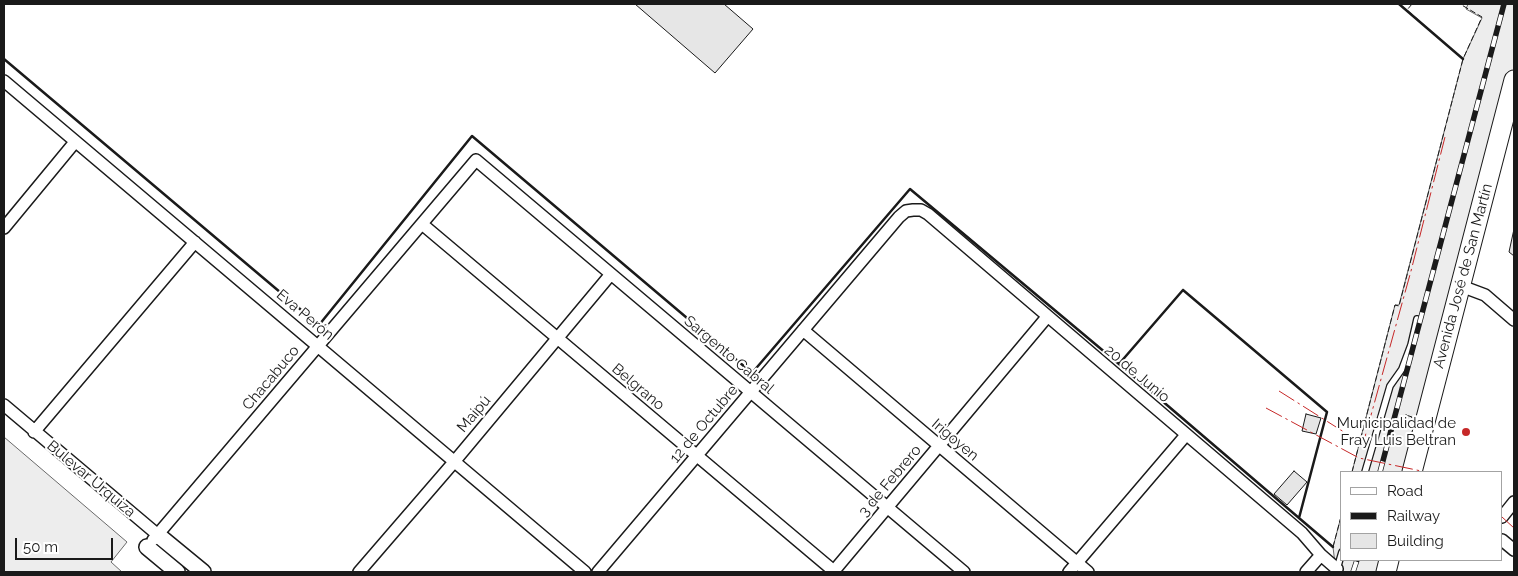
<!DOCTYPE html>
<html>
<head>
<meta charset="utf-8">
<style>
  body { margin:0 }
  #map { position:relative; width:1518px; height:576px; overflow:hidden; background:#fff; font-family:Raleway,sans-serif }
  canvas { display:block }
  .frame { position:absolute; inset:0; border:5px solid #1a1a1a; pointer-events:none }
  .legend { position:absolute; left:1340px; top:471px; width:162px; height:90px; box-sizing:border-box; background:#fff; border:1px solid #a3a3a3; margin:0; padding:6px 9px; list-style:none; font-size:15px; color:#1a1a1a }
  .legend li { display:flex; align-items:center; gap:10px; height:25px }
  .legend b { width:25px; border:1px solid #a3a3a3 }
  .scale { position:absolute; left:15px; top:538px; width:98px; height:22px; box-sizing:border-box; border:2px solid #1a1a1a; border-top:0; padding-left:6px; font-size:15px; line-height:18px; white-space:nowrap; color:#1a1a1a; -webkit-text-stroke:4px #fff; paint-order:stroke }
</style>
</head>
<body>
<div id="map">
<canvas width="1518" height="576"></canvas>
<div class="frame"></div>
<ul class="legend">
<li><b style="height:6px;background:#fff"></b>Road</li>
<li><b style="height:6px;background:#1a1a1a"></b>Railway</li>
<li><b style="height:14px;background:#e6e6e6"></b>Building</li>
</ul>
<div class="scale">50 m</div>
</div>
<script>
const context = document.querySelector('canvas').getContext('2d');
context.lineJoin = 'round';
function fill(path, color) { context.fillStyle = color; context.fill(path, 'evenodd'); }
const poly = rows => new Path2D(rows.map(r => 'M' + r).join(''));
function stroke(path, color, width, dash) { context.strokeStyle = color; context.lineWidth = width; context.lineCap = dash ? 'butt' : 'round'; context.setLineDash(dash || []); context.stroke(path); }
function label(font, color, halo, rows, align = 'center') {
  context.font = font + ' Raleway,sans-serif'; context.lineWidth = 4; context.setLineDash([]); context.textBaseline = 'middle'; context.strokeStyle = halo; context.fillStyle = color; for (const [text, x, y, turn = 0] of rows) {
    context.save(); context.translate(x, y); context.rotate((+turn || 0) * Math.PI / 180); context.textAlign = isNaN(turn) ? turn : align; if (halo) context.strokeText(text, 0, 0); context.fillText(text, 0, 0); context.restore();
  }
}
const built = poly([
  [1468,4,1514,4,1514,80,1412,472,1352,472,1395,305,1399,305,1463,59,1482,18,1466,9,1468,4],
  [4,437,127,542,111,562,122,572,4,572,4,437],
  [1342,513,1342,560,1389,560,1386,572,1336,572,1333,547,1342,513]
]);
fill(built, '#ededed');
stroke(built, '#6a6a6a', 1);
const building = poly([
  [635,4,724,4,753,29,715,73,635,4],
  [1514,229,1514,256,1509,252,1514,229],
  [1306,414,1321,418,1316,434,1302,431,1306,414],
  [1406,415,1412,417,1409,426,1403,424,1406,415],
  [1294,471,1307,482,1287,505,1274,494,1294,471]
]);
fill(building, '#e6e6e6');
stroke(building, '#1a1a1a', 1);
const service = poly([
  [1365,472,1390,386,1402,369,1411,345,1417,319],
  [1337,569,1342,552]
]);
const minor = poly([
  [4,81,585,572],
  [422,224,835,572],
  [4,228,75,142],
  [1461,286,1485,295,1514,320],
  [803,330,1088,572],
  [4,405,158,535],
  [34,432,195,242],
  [1502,517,1514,502],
  [153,540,476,160,964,572],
  [1502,540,1514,550],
  [359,572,454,462,611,274],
  [598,572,899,217,906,211,913,210,921,210,928,214,1302,533,1321,555,1337,569,1336,572],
  [833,572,1047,317],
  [1069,572,1186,435],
  [1306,572,1321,555]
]);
const tertiary = poly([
  [158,535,203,572],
  [147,547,177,572]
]);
const primary = poly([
  [1412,472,1514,80],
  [1386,572,1389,560]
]);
stroke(service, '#1a1a1a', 8);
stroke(minor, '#1a1a1a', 14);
stroke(tertiary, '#1a1a1a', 18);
stroke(primary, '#1a1a1a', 21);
stroke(service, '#fff', 5.5);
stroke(minor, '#fff', 11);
stroke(tertiary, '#fff', 15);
stroke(primary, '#fff', 19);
const rail = poly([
  [1380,472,1504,4],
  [1353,572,1357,560]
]);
stroke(rail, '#1a1a1a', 5.5);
stroke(rail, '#fff', 4, [11]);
stroke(poly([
  [1399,4,1407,10],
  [1412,4,1407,10,1463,59,1482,17,1460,4],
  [1352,472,1395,305,1399,306,1463,59],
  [1333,547,1342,513]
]), '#1a1a1a', 1, [6, 2.5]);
stroke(poly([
  [1399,4,1463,59],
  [4,59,319,325,472,136,752,373,910,189,1119,364,1183,290,1327,412,1299,518,1333,547],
  [1183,290,1327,412,1299,518,1119,364,1183,290]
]), '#1a1a1a', 2.5);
stroke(poly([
  [1279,391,1363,444,1411,271,1445,137],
  [1266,408,1359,458,1426,472],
  [1502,517,1514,528]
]), '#c62828', 1, [18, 4, 2.5, 4]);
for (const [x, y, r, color] of [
  [1466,432,5,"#c62828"]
]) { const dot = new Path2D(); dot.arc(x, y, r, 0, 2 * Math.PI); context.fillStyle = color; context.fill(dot); stroke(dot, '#fff', 2); }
label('15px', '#1a1a1a', '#fff', [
  ["Avenida José de San Martín",1463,276,-75],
  ["Eva Perón",305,315,40],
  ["Sargento Cabral",729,355,40],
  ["20 de Junio",1137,374,40],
  ["Chacabuco",271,378,-50],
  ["Belgrano",638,387,40],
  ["Maipú",474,414,-50],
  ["12 de Octubre",704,424,-50],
  ["Irigoyen",955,440,40],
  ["Bulevar Urquiza",91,479,40],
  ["3 de Febrero",890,481,-50]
]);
label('15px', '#1a1a1a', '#fff', [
  ["Municipalidad de",1456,423],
  ["Fray Luis Beltran",1456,440]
], 'right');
</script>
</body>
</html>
